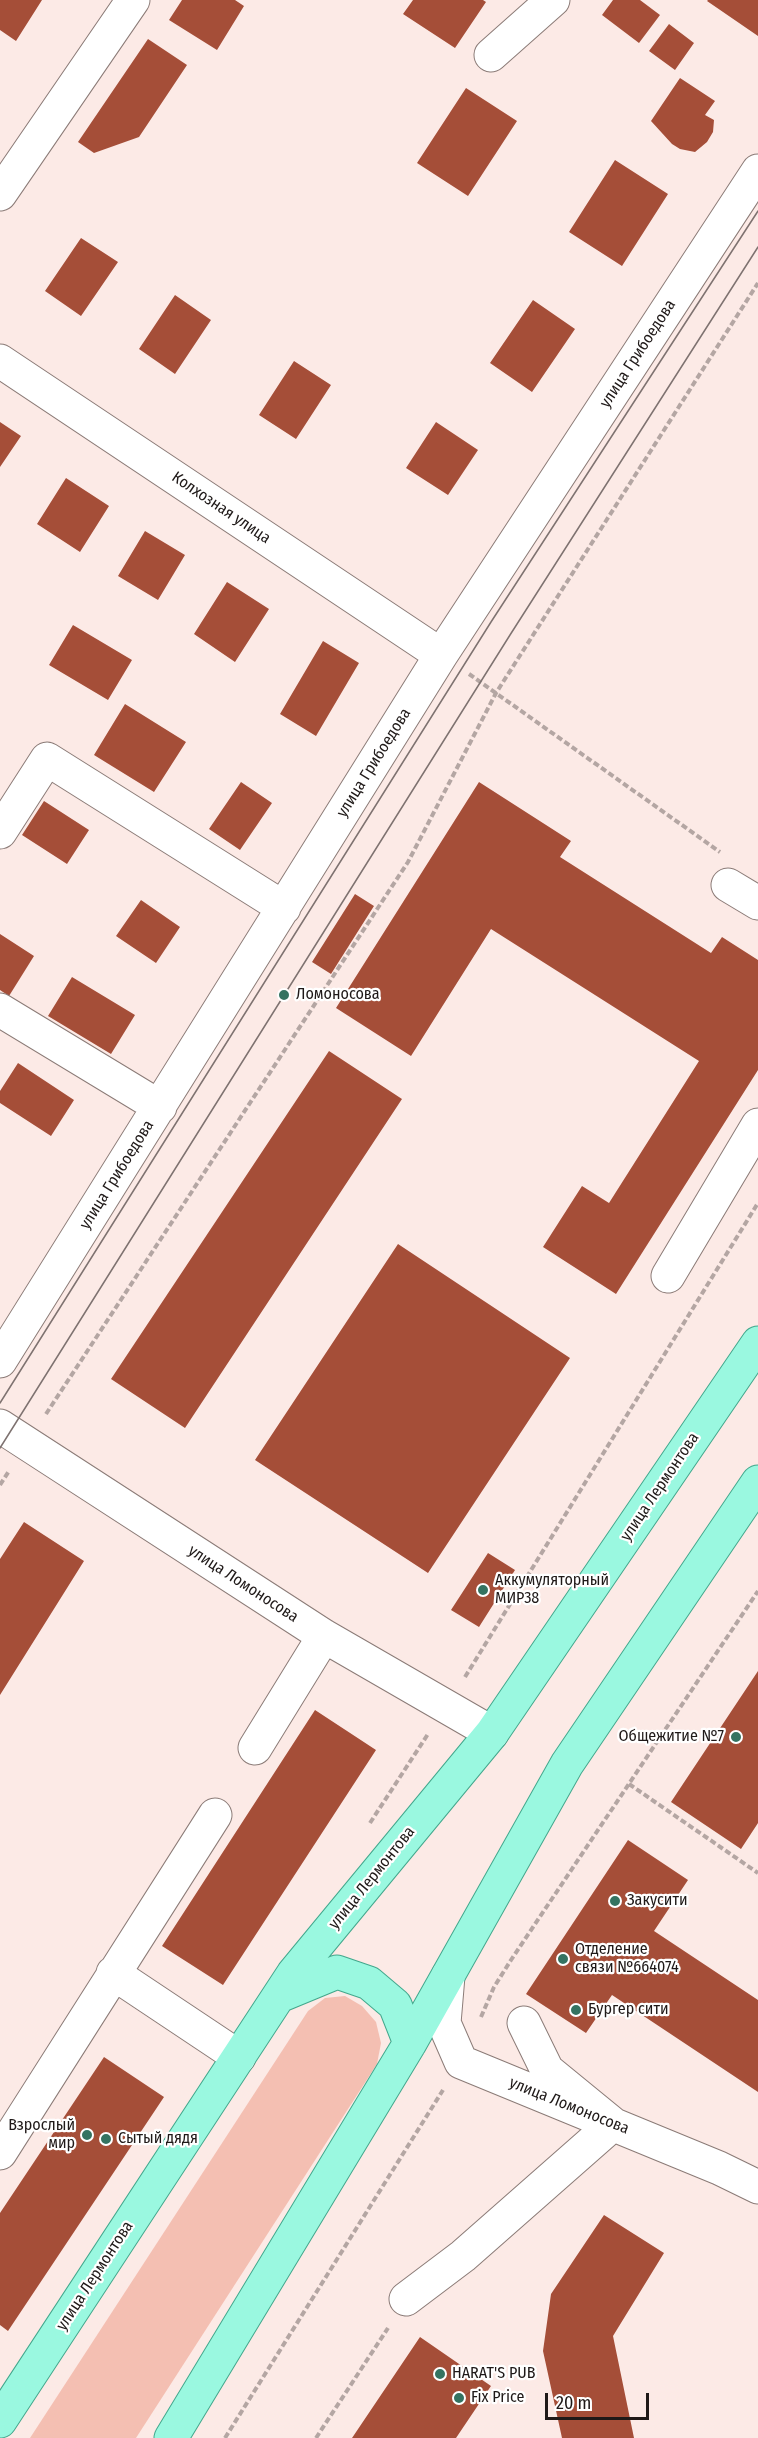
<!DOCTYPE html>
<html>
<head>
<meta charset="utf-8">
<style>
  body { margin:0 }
  #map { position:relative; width:758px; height:2438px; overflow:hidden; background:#fceae6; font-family:"Fira Sans Condensed",sans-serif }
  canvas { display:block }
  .scale { position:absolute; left:545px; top:2393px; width:104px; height:27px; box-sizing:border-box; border:3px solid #1f1918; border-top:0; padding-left:8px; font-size:18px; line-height:21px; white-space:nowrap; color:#1f1918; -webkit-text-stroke:4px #fff; paint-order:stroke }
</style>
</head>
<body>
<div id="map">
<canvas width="758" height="2438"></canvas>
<div class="scale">20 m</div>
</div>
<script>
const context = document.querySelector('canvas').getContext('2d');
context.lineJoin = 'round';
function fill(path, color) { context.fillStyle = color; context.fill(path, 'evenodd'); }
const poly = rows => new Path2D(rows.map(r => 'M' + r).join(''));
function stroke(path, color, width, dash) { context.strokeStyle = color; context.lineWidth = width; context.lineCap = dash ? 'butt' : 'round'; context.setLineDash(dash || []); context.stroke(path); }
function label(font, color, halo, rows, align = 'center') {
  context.font = font + ' "Fira Sans Condensed",sans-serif'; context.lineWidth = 4.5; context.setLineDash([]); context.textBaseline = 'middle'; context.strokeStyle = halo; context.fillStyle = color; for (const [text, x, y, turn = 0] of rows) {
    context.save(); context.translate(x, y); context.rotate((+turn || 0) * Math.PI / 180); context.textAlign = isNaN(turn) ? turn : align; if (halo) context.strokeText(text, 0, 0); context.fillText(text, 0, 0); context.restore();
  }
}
fill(poly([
  [345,1996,362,2006,376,2022,381,2043,377,2064,136,2438,30,2438,308,2011,325,1998]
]), '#f4bfb2');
fill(poly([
  [0,0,42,0,16,41,0,30],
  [182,0,235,0,244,6,217,50,169,20],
  [413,0,483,0,486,2,455,48,403,14],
  [613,0,640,0,660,15,639,43,602,15],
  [708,0,758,0,758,36,707,1],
  [669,24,694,43,675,70,649,51],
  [148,39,187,65,139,137,94,153,78,142],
  [680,78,715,101,705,115,714,120,713,132,707,142,695,152,680,149,672,144,651,121],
  [466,88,517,121,468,196,417,163],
  [615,160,668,194,622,266,569,232],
  [81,238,118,262,81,316,45,291],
  [175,295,211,320,175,374,139,349],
  [533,300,575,329,532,392,490,363],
  [294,361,331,385,296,439,259,415],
  [0,422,21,436,0,467],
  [436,422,478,450,448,495,406,468],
  [66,478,109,506,80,552,37,524],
  [145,531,185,555,158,600,118,576],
  [227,582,269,609,235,662,194,634],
  [73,625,132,660,108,700,49,665],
  [323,641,359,663,316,736,280,714],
  [125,704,186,742,154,792,94,755],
  [241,782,272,803,240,850,209,829],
  [479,782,571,841,560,857,711,953,722,937,758,960,758,1070,616,1294,543,1247,582,1186,609,1203,699,1061,491,929,411,1056,336,1008],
  [44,801,89,830,67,864,22,835],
  [355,894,374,906,331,974,312,962],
  [141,900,180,927,156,963,116,936],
  [0,934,34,956,9,996,0,990],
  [72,977,135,1015,111,1054,48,1016],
  [329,1051,402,1099,185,1428,111,1379],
  [18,1063,74,1100,51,1136,0,1103,0,1091],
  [398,1244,570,1358,428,1573,255,1460],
  [24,1522,84,1561,0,1695,0,1559],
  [488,1553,515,1570,479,1627,451,1610],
  [758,1671,758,1823,741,1849,671,1802],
  [315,1710,376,1750,223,1985,162,1946],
  [628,1840,688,1880,654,1931,758,2000,758,2092,612,1995,586,2033,526,1994],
  [104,2057,164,2097,8,2331,0,2325,0,2213],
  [604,2215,664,2253,613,2336,634,2438,562,2438,543,2351,551,2294],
  [420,2337,491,2386,456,2438,352,2438]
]), '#a54e38');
const minor = poly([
  [491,55,553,0],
  [0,194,133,0],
  [0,361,441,655],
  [0,832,47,759,284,908],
  [728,885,758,903],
  [0,1010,160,1107],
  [668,1276,758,1125],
  [0,1361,441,655,758,171],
  [0,1426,324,1636,492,1733],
  [255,1748,324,1636],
  [113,1973,239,2057],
  [448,1976,444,2023,461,2062,719,2168,758,2187],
  [0,2153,215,1815],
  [406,2299,463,2256,613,2124,547,2070,524,2023]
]);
const major = poly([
  [279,1996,337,1972,369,1983,395,2005,410,2043],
  [0,2421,293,1974,492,1733,758,1343],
  [171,2438,410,2043,567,1764,758,1482]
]);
stroke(minor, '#8b7b77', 35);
stroke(major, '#43a78c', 35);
stroke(poly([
  [469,674,720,852],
  [46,1414,408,862,496,693,758,283],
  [0,1485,9,1471],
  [465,1677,758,1203],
  [629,1784,758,1873],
  [370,1823,428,1734],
  [481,2017,494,1987,511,1960,758,1591],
  [225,2438,443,2090],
  [316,2438,388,2328]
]), '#b4a6a3', 4, [6, 3]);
stroke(minor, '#fff', 33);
stroke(major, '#9af8e0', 33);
stroke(poly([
  [0,1403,491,622,758,211],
  [0,1448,510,635,758,247]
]), '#7e7270', 1.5);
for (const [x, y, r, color] of [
  [284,995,6,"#347361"],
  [483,1590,6,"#347361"],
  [736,1737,6,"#347361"],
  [615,1901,6,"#347361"],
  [563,1959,6,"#347361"],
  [576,2010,6,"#347361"],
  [87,2135,6,"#347361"],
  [106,2139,6,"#347361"],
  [440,2374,6,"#347361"],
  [459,2398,6,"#347361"]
]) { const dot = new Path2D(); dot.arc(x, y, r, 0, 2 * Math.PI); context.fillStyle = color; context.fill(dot); stroke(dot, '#fff', 2); }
label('16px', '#1f1918', '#fff', [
  ["улица Грибоедова",638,354,-57],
  ["Колхозная улица",221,508,34],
  ["улица Грибоедова",374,763,-58],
  ["улица Грибоедова",117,1175,-58],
  ["улица Лермонтова",660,1487,-56],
  ["улица Ломоносова",243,1584,33],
  ["улица Лермонтова",372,1878,-51],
  ["улица Ломоносова",569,2106,22],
  ["улица Лермонтова",95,2276,-57]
]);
label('16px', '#1f1918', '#fff', [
  ["Ломоносова",296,995],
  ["Аккумуляторный",495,1581],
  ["МИР38",495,1599],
  ["Общежитие №7",724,1737,"right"],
  ["Закусити",627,1901],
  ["Отделение",575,1950],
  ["связи №664074",575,1968],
  ["Бургер сити",588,2010],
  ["Взрослый",75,2126,"right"],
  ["мир",75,2144,"right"],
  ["Сытый дядя",118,2139],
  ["HARAT'S PUB",452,2374],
  ["Fix Price",471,2398]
], 'left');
</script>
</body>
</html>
